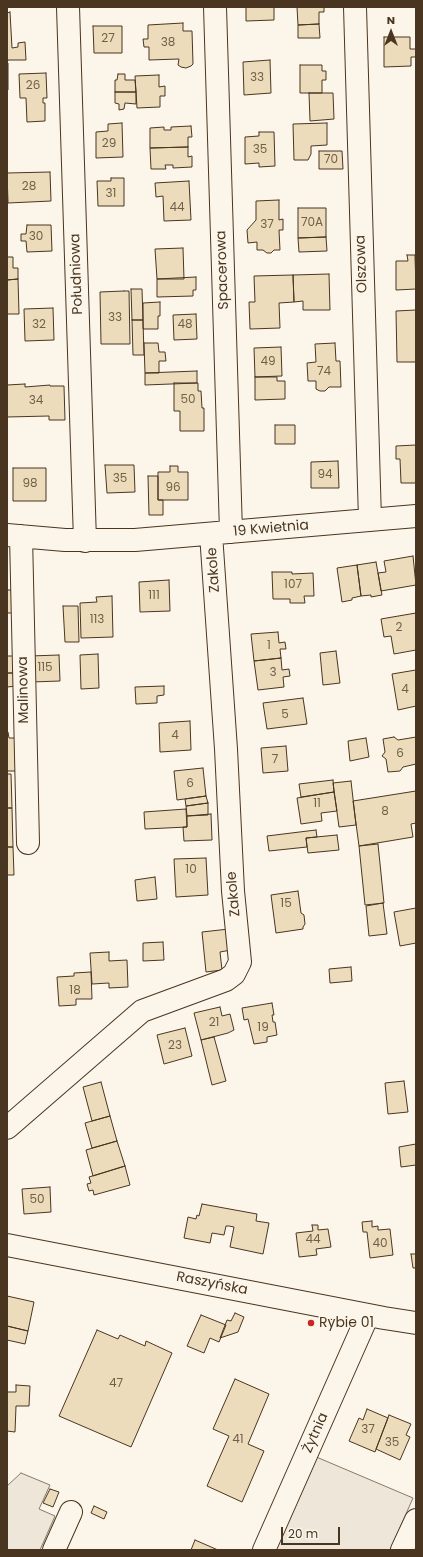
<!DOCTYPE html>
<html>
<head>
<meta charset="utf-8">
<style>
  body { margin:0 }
  #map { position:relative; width:423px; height:1557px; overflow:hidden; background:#fbf6e9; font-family:Poppins,sans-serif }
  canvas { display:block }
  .frame { position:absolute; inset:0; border:8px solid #4a3520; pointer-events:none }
  .north { position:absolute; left:371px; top:12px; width:40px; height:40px; -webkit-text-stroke:3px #fbf6e9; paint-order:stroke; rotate:0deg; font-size:11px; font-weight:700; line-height:16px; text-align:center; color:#4a3520 }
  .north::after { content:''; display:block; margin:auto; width:14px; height:18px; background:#4a3520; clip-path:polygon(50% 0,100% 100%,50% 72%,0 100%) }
  .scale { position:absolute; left:281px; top:1527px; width:59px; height:18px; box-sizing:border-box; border:2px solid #4a3520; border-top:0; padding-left:5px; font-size:12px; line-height:14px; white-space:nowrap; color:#4a3520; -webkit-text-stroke:3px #fbf6e9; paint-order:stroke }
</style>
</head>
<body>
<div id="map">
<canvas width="423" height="1557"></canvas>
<div class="frame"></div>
<div class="north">N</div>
<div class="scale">20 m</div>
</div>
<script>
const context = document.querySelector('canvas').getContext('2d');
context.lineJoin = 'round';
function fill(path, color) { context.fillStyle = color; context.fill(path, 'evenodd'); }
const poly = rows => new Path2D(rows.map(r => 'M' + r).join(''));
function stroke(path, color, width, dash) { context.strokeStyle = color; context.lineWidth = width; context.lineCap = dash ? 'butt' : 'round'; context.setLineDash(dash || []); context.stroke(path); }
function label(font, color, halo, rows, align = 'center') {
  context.font = font + ' Poppins,sans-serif'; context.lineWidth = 3; context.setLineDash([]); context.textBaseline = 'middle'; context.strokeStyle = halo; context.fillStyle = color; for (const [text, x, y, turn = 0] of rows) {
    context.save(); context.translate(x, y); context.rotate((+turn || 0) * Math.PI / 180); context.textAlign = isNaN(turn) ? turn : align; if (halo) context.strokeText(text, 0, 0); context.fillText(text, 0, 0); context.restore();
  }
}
const green = poly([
  [314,1456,413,1498,390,1550,271,1550,314,1456],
  [21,1473,50,1485,39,1509,55,1516,40,1550,7,1550,7,1486,21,1473]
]);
fill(green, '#ede6d9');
stroke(green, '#887966', 1);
const building = poly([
  [246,7,274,7,274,20,246,21,246,7],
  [297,7,324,7,324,12,319,12,319,24,298,25,297,7],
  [10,12,12,48,18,47,18,43,25,42,26,60,8,60,7,63,7,13,10,12],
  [183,23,183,31,192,31,193,64,191,66,186,68,181,67,178,65,179,59,149,60,149,47,144,47,143,39,148,39,148,25,183,23],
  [319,24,320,38,298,38,298,25,319,24],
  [93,26,122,26,122,53,94,53,93,26],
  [384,37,410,37,410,49,416,49,416,57,411,57,411,66,384,67,384,37],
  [270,60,271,93,244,95,243,62,270,60],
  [7,63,8,63,8,90,7,90,7,63],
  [300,65,322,65,322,71,326,71,326,80,322,80,322,93,300,93,300,65],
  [46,73,47,98,43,98,43,103,45,103,45,121,27,122,26,98,20,98,19,74,46,73],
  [118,74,125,74,125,80,135,80,136,92,115,92,115,80,117,80,118,74],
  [159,75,159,87,165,86,165,96,160,96,160,107,137,108,135,76,159,75],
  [115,92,136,92,136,104,125,103,124,109,119,110,119,104,115,103,115,92],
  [309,93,333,93,334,119,310,121,309,93],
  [122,123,123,157,96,158,96,132,108,131,108,124,122,123],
  [327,123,327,145,311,146,311,154,308,160,294,160,293,124,327,123],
  [191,126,192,137,188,137,188,147,150,148,150,128,164,127,164,130,171,130,171,127,191,126],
  [259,132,274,132,275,166,259,167,259,163,245,164,245,137,259,136,259,132],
  [188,147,188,157,192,156,192,167,173,168,173,165,165,165,166,169,151,169,150,148,188,147],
  [319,151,342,151,343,169,319,169,319,151],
  [50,172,51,201,8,203,7,173,50,172],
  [111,178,124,178,124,206,98,206,97,181,111,181,111,178],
  [189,181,191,220,164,221,163,196,156,197,155,183,189,181],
  [279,200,279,220,283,219,283,230,279,230,280,250,274,250,271,253,267,253,263,250,257,250,257,242,248,243,247,230,256,220,256,201,279,200],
  [298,208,326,208,326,237,298,238,298,208],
  [27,225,51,225,52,251,27,252,26,241,21,241,21,234,26,234,27,225],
  [326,237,327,251,299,252,298,238,326,237],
  [183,248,184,279,157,279,155,249,183,248],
  [407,255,415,255,416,289,396,290,396,261,408,261,407,255],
  [7,257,13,257,13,268,18,268,18,279,7,280,7,257],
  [329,274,330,310,303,310,303,301,294,302,293,275,329,274],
  [293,275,294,302,279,303,280,328,250,329,249,302,255,302,254,276,293,275],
  [196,277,196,290,193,290,193,296,157,297,157,279,196,277],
  [18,279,19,314,7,314,7,280,18,279],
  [131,289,142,289,143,320,132,320,131,289],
  [124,291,129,291,130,344,101,344,100,292,124,291],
  [160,302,160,316,158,316,158,329,143,329,143,303,160,302],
  [53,308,54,340,25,341,24,309,53,308],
  [416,310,416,362,397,362,396,311,416,310],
  [196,314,197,339,174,340,173,315,196,314],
  [132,320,143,320,144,355,133,355,132,320],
  [144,343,158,343,159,352,165,352,166,361,159,361,159,373,145,373,144,343],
  [335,343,336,361,340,361,341,387,329,387,325,391,320,391,316,389,316,381,308,381,307,363,316,362,315,344,335,343],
  [281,347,282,376,255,377,254,348,281,347],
  [197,371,197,383,145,385,145,373,197,371],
  [255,377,277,377,277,381,285,381,285,399,255,400,255,377],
  [174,383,198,383,198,391,201,391,202,408,204,408,204,431,180,431,180,411,174,411,174,383],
  [25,384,25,387,50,385,50,386,64,386,65,420,49,420,49,416,7,417,7,385,25,384],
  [275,425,295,425,295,444,275,444,275,425],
  [416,445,416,483,401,483,400,459,396,459,396,446,416,445],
  [338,461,339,488,311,488,311,462,338,461],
  [105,465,134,465,135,492,107,493,105,465],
  [170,466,178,466,178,472,188,472,188,500,158,500,158,472,170,472,170,466],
  [13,468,46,468,46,501,13,501,13,468],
  [148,476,158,476,158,500,163,500,163,515,149,515,148,476],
  [413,556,416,585,381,591,378,573,386,572,384,561,413,556],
  [376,562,382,595,371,597,371,595,361,596,357,565,376,562],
  [357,565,361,596,352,598,352,600,342,602,337,568,357,565],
  [272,572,292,572,292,574,313,573,314,596,304,596,305,603,290,603,290,599,273,599,272,572],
  [169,580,170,611,140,612,139,582,169,580],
  [7,590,15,590,16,613,7,613,7,590],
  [112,596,113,637,81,638,80,603,97,602,96,597,112,596],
  [63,606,78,606,79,642,65,642,63,606],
  [416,613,416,650,394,654,391,636,384,637,381,619,416,613],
  [278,632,279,643,285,642,286,649,280,649,281,658,254,661,251,634,278,632],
  [336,651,340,683,323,685,320,653,336,651],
  [98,654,99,688,81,689,80,655,98,654],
  [59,655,60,681,31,682,30,656,59,655],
  [7,656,16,656,17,673,7,673,7,656],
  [281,658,282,670,289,669,290,676,283,677,284,687,258,690,254,661,281,658],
  [416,670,416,706,398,710,392,674,416,670],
  [7,673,17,673,17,686,7,687,7,673],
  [164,686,164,695,157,696,157,703,136,704,135,687,164,686],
  [303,698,307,724,267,729,263,703,303,698],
  [190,721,191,750,160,752,159,723,190,721],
  [7,732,8,732,9,738,17,738,18,771,7,771,7,732],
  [394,737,398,740,416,737,416,764,403,767,400,771,388,772,386,759,382,756,385,752,383,739,394,737],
  [366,738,369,757,350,761,348,741,366,738],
  [286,746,288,771,263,773,261,748,286,746],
  [203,768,206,796,177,800,174,771,203,768],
  [7,774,11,774,12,808,7,808,7,774],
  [333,780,334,792,301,797,299,784,333,780],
  [351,781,356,825,339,827,333,783,351,781],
  [416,791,416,823,411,824,413,837,359,846,353,801,416,791],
  [334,792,337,811,321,813,322,821,301,824,297,798,334,792],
  [206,796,208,803,186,806,185,799,206,796],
  [208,803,208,815,187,816,186,806,208,803],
  [7,808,12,808,13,847,7,847,7,808],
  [186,809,187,827,145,829,144,812,186,809],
  [211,814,212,840,184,841,183,827,187,827,187,816,211,814],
  [316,830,317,837,306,838,307,847,269,851,267,836,316,830],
  [337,835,339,850,308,853,306,838,337,835],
  [378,844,384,903,365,905,359,846,378,844],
  [7,847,13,847,14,875,7,875,7,847],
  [206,858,208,895,176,897,174,859,206,858],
  [155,877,157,899,137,901,135,880,155,877],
  [298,891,301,913,304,915,305,924,303,927,303,929,276,933,271,895,298,891],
  [383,903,387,934,369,936,366,906,383,903],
  [416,908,416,943,400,946,394,912,416,908],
  [229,929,231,950,220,952,222,970,206,972,202,932,229,929],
  [163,942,164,960,143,961,143,943,163,942],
  [109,952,109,961,127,960,128,987,109,988,109,983,92,984,90,953,109,952],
  [351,967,352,981,330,983,329,969,351,967],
  [91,972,92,999,76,999,76,1005,59,1006,57,977,74,976,74,973,91,972],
  [272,1003,274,1015,272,1015,273,1022,275,1022,277,1035,267,1037,267,1042,254,1044,248,1019,244,1020,242,1008,272,1003],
  [220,1007,222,1016,230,1014,234,1030,228,1033,201,1040,194,1013,220,1007],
  [185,1028,192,1056,164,1064,157,1035,185,1028],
  [214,1037,226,1081,212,1085,201,1040,214,1037],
  [404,1081,408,1112,388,1114,385,1083,404,1081],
  [101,1082,110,1116,92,1121,83,1087,101,1082],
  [110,1116,117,1141,92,1148,85,1123,110,1116],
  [117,1141,125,1166,93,1176,86,1150,117,1141],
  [416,1144,416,1165,401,1167,399,1147,416,1144],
  [125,1166,130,1185,94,1195,93,1190,89,1191,87,1184,91,1183,89,1177,125,1166],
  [50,1187,51,1212,24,1214,22,1189,50,1187],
  [202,1204,257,1214,256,1221,269,1223,263,1254,230,1247,234,1227,229,1226,226,1226,224,1235,212,1233,210,1243,184,1238,188,1217,196,1219,197,1215,199,1216,202,1204],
  [372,1221,372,1227,378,1226,378,1230,390,1229,393,1255,370,1258,367,1232,363,1232,362,1222,372,1221],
  [312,1225,318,1225,318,1230,328,1229,331,1247,316,1249,317,1255,299,1257,296,1233,313,1231,312,1225],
  [411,1254,416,1254,416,1270,416,1268,413,1268,411,1254],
  [7,1296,34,1302,28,1331,7,1326,7,1296],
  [235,1313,244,1317,238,1332,220,1338,227,1320,231,1321,235,1313],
  [201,1315,226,1325,219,1342,210,1338,204,1353,187,1346,201,1315],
  [7,1326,28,1331,25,1344,7,1340,7,1326],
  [97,1330,118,1339,120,1335,145,1346,146,1341,172,1353,131,1447,59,1416,97,1330],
  [235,1379,269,1394,248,1444,264,1451,242,1502,207,1486,229,1436,213,1429,235,1379],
  [16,1385,30,1386,29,1406,16,1406,15,1432,7,1431,7,1392,16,1392,16,1385],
  [367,1409,388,1418,375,1452,349,1441,359,1418,363,1420,367,1409],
  [389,1415,411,1424,406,1435,410,1437,400,1460,376,1449,389,1415],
  [50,1489,59,1492,53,1507,43,1503,50,1489],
  [94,1506,107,1512,104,1519,91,1513,94,1506],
  [195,1540,218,1550,191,1550,195,1540]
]);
fill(building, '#ecdcbc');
stroke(building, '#4a3520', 1);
const minor = poly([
  [68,7,85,541],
  [215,7,231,532],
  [355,7,370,520],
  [7,535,65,540,135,540,416,516],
  [21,536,28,843],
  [7,1128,142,1011,226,980,234,974,240,962,233,891,226,749,211,534],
  [7,1245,384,1318,416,1323],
  [54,1550,71,1512],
  [264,1550,368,1315],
  [402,1550,416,1520]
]);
stroke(minor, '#4a3520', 24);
stroke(minor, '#fbf6e9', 22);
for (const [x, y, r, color] of [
  [311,1323,4,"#c62828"]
]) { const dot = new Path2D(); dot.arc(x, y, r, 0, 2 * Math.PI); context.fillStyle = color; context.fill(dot); stroke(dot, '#fbf6e9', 1.5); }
label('12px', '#725f47', null, [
  ["27",108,39],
  ["38",168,43],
  ["33",257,78],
  ["26",33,86],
  ["29",109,144],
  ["35",260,150],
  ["70",331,160],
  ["28",29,187],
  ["31",111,194],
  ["44",177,208],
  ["70A",312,223],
  ["37",267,225],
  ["30",36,237],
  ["33",115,318],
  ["32",39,325],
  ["48",185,325],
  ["49",268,362],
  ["74",324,372],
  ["50",188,400],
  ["34",36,401],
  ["94",325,475],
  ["35",120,479],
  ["98",30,484],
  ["96",173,488],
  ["107",293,585],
  ["111",154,596],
  ["113",97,620],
  ["2",399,628],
  ["1",269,646],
  ["115",45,668],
  ["3",273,673],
  ["4",405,690],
  ["5",285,715],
  ["4",175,736],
  ["6",400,754],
  ["7",275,760],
  ["6",190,784],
  ["11",317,804],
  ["8",385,812],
  ["10",191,870],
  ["15",286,904],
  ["18",75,991],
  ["21",214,1023],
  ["19",263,1028],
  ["23",175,1046],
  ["50",37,1200],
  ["44",313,1240],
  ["40",380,1244],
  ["47",116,1384],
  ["37",368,1430],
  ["41",238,1440],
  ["35",392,1443]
]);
label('14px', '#4a3520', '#fbf6e9', [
  ["Olszowa",362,264,-92],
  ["Spacerowa",223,270,-92],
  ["Południowa",77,274,-92],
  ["19 Kwietnia",271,529,-5],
  ["Zakole",214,570,-94],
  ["Malinowa",24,690,-91],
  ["Zakole",234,894,-95],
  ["Raszyńska",212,1284,11],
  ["Żytnia",316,1433,-66]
]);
label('14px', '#4a3520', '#fbf6e9', [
  ["Rybie 01",319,1323]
], 'left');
</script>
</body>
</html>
